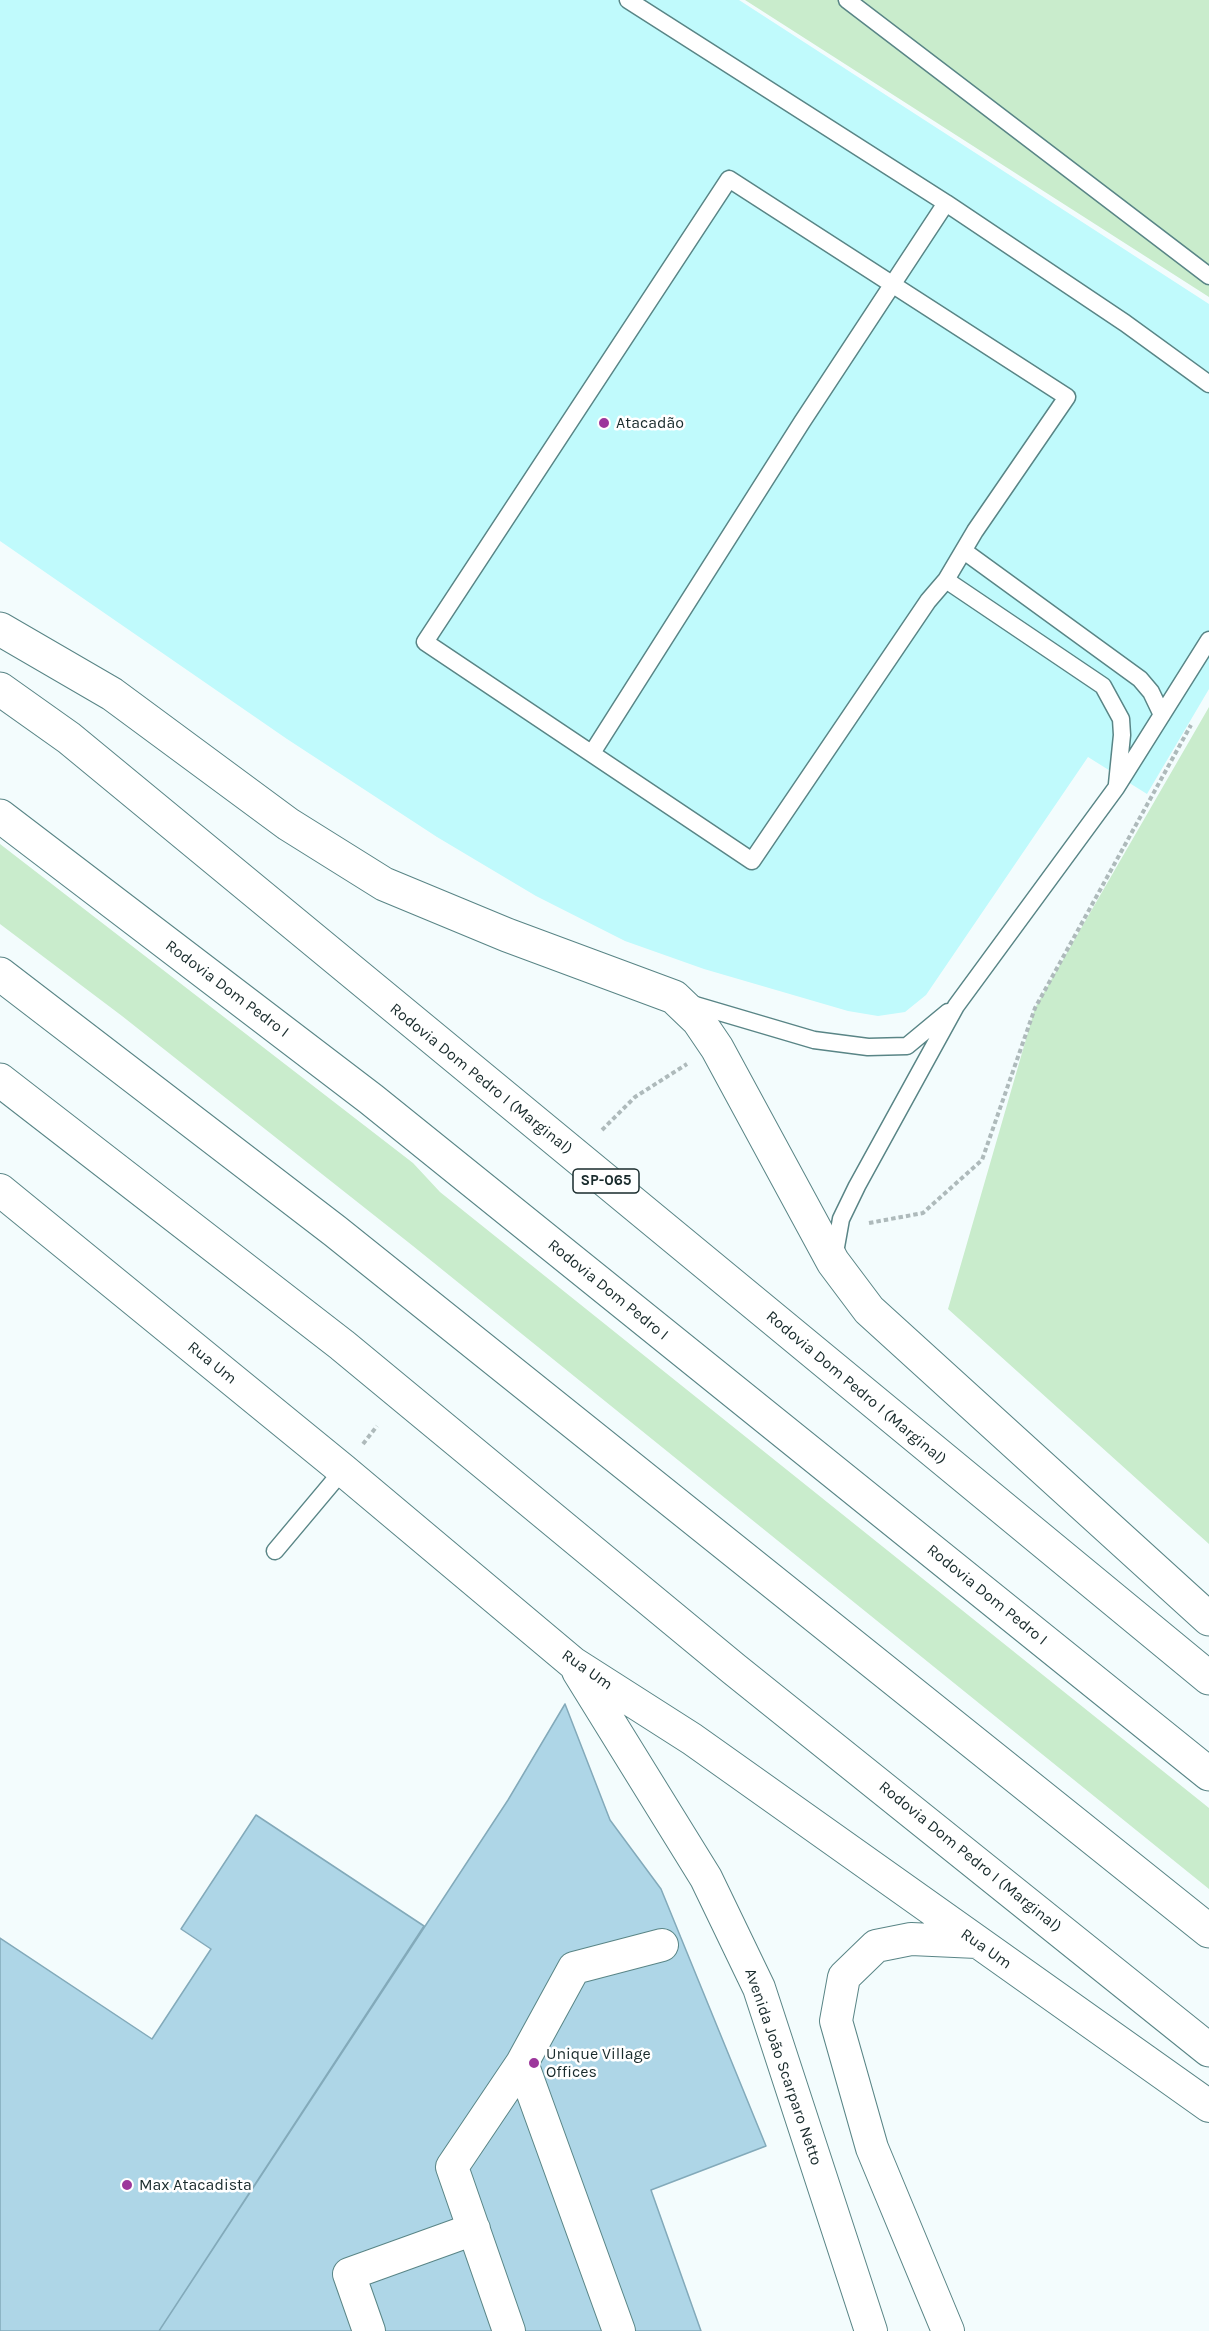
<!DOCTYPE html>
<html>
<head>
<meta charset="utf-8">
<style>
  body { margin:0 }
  canvas { display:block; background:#f3fcfd }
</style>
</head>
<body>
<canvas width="1209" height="2331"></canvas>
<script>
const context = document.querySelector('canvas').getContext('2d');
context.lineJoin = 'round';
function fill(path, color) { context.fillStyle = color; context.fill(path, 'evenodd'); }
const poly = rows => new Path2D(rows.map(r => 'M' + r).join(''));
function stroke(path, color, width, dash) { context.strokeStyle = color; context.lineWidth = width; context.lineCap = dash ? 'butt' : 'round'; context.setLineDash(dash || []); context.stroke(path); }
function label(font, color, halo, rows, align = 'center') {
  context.font = font + ' Karla,sans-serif'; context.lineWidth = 5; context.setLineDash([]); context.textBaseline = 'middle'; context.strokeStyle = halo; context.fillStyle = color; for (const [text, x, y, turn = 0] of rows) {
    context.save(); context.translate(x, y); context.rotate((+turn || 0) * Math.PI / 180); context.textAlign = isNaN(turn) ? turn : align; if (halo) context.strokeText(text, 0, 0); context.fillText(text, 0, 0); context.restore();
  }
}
fill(poly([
  [0,0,739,0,1209,304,1209,689,1147,794,1088,757,926,995,905,1012,878,1016,848,1011,704,969,625,941,536,896,437,837,287,739,0,541]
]), '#c0fafc');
fill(poly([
  [745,0,1209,0,1209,297],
  [1209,707,1209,1544,948,1309,1035,1008],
  [0,844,413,1163,440,1192,1209,1808,1209,1889,413,1246,122,1016,0,924]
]), '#c9eccc');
const building = poly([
  [565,1704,610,1820,661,1889,766,2146,651,2190,701,2331,159,2331,508,1800,565,1704],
  [256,1815,424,1926,159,2331,0,2331,0,1938,152,2039,211,1949,181,1929,256,1815]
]);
fill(building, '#aed6e7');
stroke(building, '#83aaba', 1.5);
const service = poly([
  [628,0,946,203,1125,323,1209,384],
  [847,0,1209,276],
  [729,179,1067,397,975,531,946,580,928,601,752,861,425,642,729,179],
  [964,551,1140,679,1151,692,1162,715],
  [946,580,1103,686,1121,719,1122,735,1117,784],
  [592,753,802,422,946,203],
  [692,1004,814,1040,868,1047,907,1046,948,1012],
  [834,1258,841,1219,857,1186,956,1006,1116,788,1209,640],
  [275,1551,343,1470]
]);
const minor = poly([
  [0,1190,343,1470,573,1663,692,1739,1209,2106],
  [578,1671,706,1878,759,1988,871,2331],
  [522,2063,619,2331],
  [369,2331,349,2274,474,2229],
  [509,2331,452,2167,522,2063,574,1968,662,1945],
  [948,2331,872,2148,836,2021,844,1977,876,1946,911,1939,977,1942]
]);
const trunk = poly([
  [0,629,112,694,288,824,384,884,507,935,674,997,698,1020,717,1048,833,1262,869,1310,1209,1619],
  [0,689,69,738,1209,1678],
  [0,1080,342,1345,734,1669,1209,2050]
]);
const motorway = poly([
  [0,816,371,1099,1209,1774],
  [0,974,335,1231,1209,1931]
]);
stroke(service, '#598586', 19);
stroke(minor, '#598586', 34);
stroke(trunk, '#598586', 35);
stroke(motorway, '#598586', 35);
stroke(poly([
  [602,1130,635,1097,687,1064],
  [869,1223,923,1213,982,1160,1035,1008,1191,725],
  [363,1444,377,1426]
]), '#aebabb', 4, [4.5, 3]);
stroke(service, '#fff', 16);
stroke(minor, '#fff', 32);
stroke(trunk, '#fff', 33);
stroke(motorway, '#fff', 33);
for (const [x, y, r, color] of [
  [604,423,6,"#9c369b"],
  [534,2063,6,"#9c369b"],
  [127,2185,6,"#9c369b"]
]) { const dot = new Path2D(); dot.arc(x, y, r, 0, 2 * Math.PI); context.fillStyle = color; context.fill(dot); stroke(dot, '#fff', 2); }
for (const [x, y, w] of [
  [606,1181,66]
]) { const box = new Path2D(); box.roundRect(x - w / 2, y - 12, w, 24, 4.5); context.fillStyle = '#fff'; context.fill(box); stroke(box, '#192b2c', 1.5); }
label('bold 15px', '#192b2c', null, [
  ["SP-065",606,1181]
]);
label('16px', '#192b2c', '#fff', [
  ["Atacadão",616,423],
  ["Unique Village",546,2054],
  ["Offices",546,2072],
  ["Max Atacadista",139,2185]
], 'left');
label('16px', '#192b2c', '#fff', [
  ["Rodovia Dom Pedro I",227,989,37],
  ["Rodovia Dom Pedro I (Marginal)",481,1079,39],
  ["Rodovia Dom Pedro I",608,1290,39],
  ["Rua Um",212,1363,39],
  ["Rodovia Dom Pedro I (Marginal)",856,1388,40],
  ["Rodovia Dom Pedro I",987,1595,39],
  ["Rua Um",587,1670,35],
  ["Rodovia Dom Pedro I (Marginal)",970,1857,39],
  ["Rua Um",986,1949,35],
  ["Avenida João Scarparo Netto",783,2067,71]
]);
</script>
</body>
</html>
